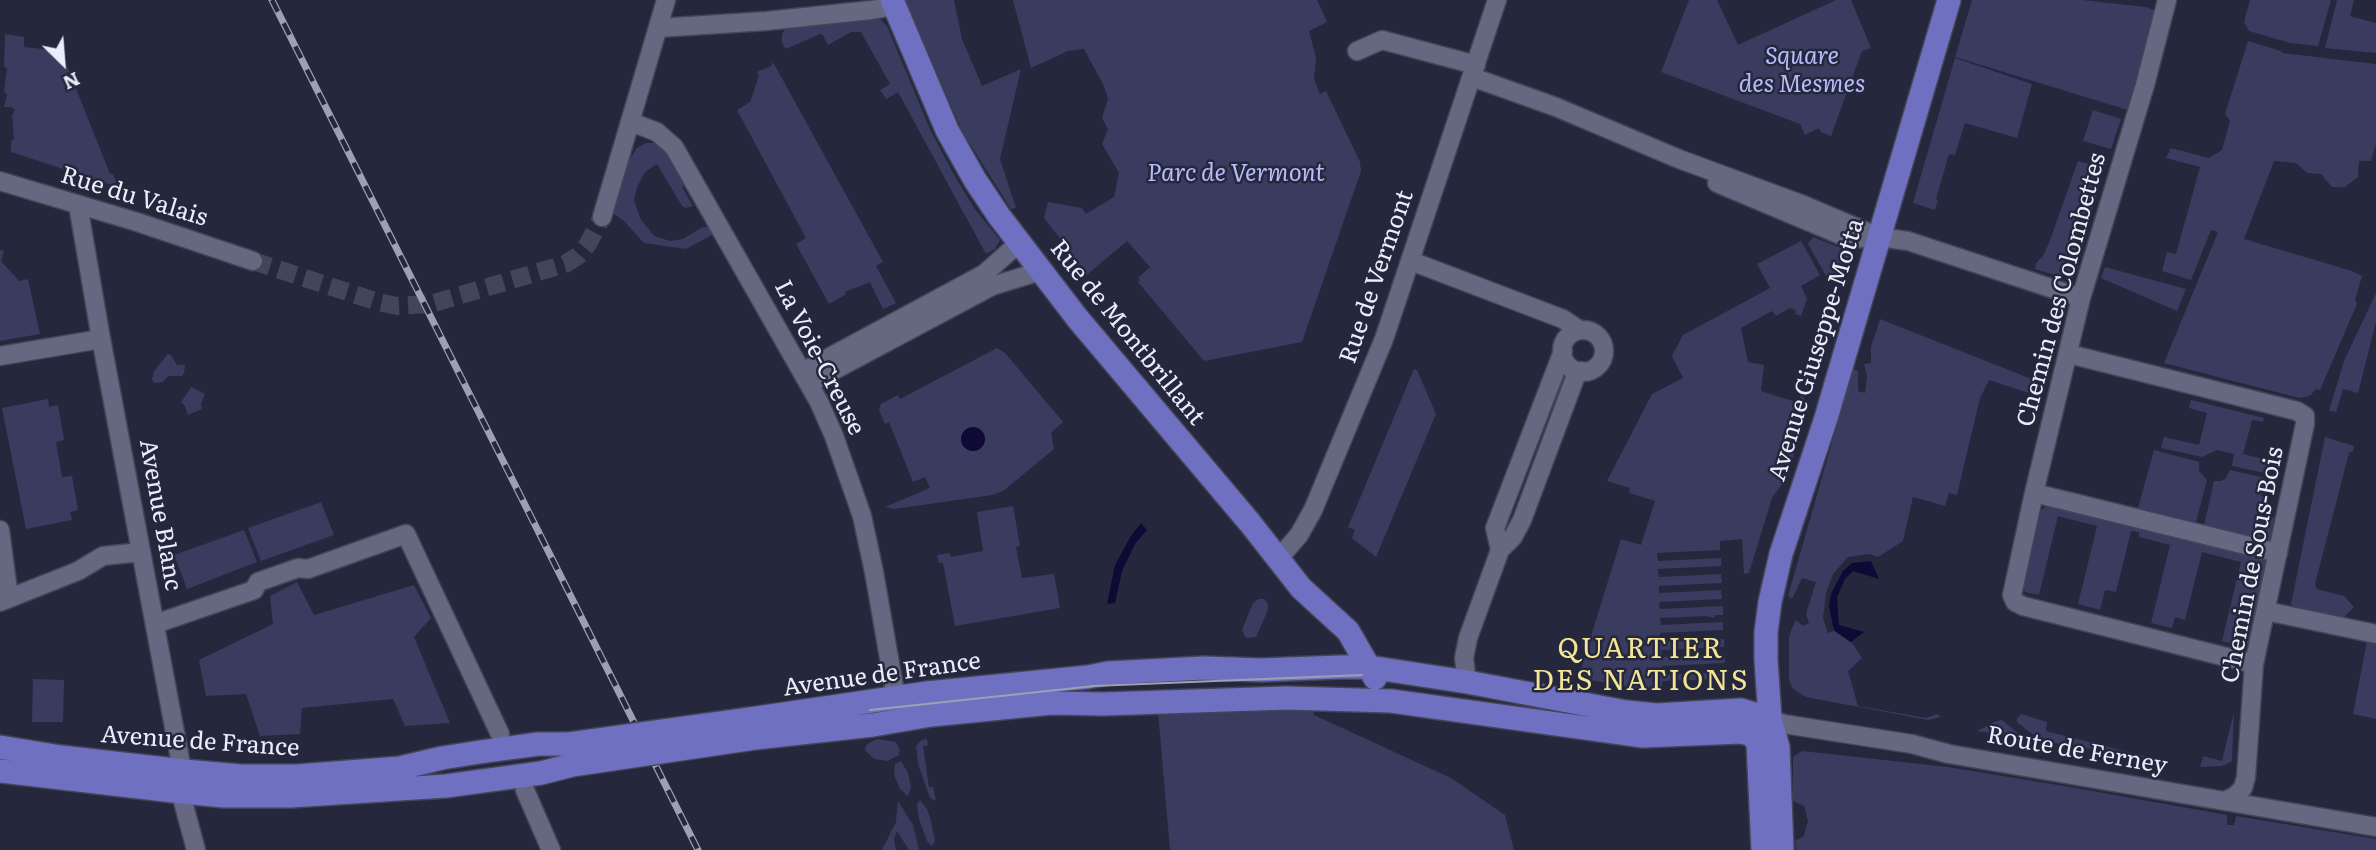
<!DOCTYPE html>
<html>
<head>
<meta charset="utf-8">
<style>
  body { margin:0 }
  #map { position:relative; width:2376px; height:850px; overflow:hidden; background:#25273c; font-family:Literata,serif }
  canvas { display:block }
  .north { position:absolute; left:28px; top:28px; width:70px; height:70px; -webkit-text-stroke:5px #25273c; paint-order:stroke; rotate:155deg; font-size:19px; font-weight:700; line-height:28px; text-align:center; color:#ebedfb }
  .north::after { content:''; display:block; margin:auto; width:24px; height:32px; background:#ebedfb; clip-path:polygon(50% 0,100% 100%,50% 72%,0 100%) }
</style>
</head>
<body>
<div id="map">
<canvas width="2376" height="850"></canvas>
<div class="north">N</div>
</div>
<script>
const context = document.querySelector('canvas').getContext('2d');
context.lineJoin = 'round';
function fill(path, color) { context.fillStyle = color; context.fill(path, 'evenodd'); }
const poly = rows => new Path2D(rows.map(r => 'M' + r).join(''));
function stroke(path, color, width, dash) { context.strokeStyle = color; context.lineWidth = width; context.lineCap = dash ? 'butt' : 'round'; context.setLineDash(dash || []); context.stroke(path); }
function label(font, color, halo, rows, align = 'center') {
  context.font = font + ' Literata,serif'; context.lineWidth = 5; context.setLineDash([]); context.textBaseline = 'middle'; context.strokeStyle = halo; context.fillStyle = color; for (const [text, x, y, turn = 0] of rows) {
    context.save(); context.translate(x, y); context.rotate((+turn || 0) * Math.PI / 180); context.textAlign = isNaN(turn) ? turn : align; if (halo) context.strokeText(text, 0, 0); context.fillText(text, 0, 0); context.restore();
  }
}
fill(poly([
  [905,0,954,0,962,39,982,86,1021,69,1000,159,1016,208,1011,209,963,133],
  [1013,0,1317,0,1327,22,1309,31,1316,58,1314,79,1320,94,1326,91,1360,162,1361,171,1302,342,1204,361,1138,282,1140,280,1138,278,1150,267,1127,241,1083,278,1068,249,1044,218,1048,202,1082,208,1086,214,1114,197,1119,173,1102,144,1108,129,1102,118,1108,99,1104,86,1084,49,1068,51,1031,68],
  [1689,0,1717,0,1738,45,1836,0,1851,0,1871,48,1862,51,1831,136,1821,132,1819,128,1805,135,1800,124,1661,72],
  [1972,0,2082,0,2146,7,2156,11,2131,111,1955,57],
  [2250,0,2331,0,2318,46,2290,43,2249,31,2244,22],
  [2337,0,2354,0,2350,16,2376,23,2376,53,2325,48],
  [880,19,887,26,930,129,953,173,974,208,1000,240,995,249,986,254,898,92,886,99,880,90,890,84,861,32,851,32,828,45,823,35,820,34,786,49,782,43,782,34,786,28],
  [5,34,24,37,24,47,61,51,110,174,113,174,118,187,11,152,11,141,14,139,12,115,15,110,11,107,4,107,7,94,4,92,7,68,4,67],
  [2248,41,2281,51,2282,53,2376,64,2376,144,2371,161,2359,161,2358,177,2345,187,2332,187,2321,174,2307,173,2296,163,2274,161,2244,239,2352,271,2362,276,2355,300,2357,304,2320,390,2316,389,2310,396,2299,398,2164,363,2218,232,2211,230,2191,280,2162,271,2167,252,2176,254,2200,167,2166,158,2171,148,2209,158,2222,150,2230,121,2225,114],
  [1955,58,2032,84,2017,138,1965,123,1955,155,1949,154,1936,199,1938,200,1935,210,1913,203],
  [773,62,883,262,876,266,896,303,883,309,870,282,845,292,845,295,829,304,796,244,806,238,737,110,750,102,759,76,757,72,771,66],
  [2093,110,2121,119,2111,149,2083,141],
  [646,143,655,143,666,150,686,185,682,187,693,206,686,208,682,206,657,164,645,172,637,187,634,200,640,218,654,236,670,241,683,239,701,228,710,226,714,234,686,249,644,243,624,221,613,213,629,160,637,148],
  [2078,161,2103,168,2077,269,2066,276,2058,276,2035,269,2036,263,2043,256,2049,243],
  [1813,237,1848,251,1852,257,1851,268,1829,281,1808,244],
  [1801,241,1820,275,1801,286,1807,299,1801,316,1795,314,1796,310,1790,308,1776,316,1772,311,1741,328,1748,362,1764,365,1761,391,1799,403,1802,392,1808,408,1787,477,1772,498,1749,573,1744,574,1742,539,1720,541,1720,550,1657,553,1658,561,1721,558,1721,566,1658,569,1659,577,1721,574,1722,583,1659,586,1659,593,1721,590,1722,599,1660,602,1659,605,1660,609,1723,606,1723,615,1715,615,1714,618,1707,616,1660,618,1661,625,1723,622,1723,630,1660,633,1660,638,1661,642,1724,639,1724,647,1661,650,1662,657,1724,654,1725,663,1662,666,1662,675,1724,672,1724,679,1662,681,1662,690,1653,691,1578,678,1621,539,1641,545,1655,501,1629,493,1630,488,1607,481,1652,394,1683,378,1672,356,1683,335,1770,288,1757,264],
  [0,250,4,251,1,261,19,281,28,279,40,334,0,341],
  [2105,267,2186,289,2177,311,2101,278],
  [2376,293,2376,322,2358,393,2343,389,2336,412,2329,411,2344,361],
  [1880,319,2044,384,2038,396,1989,380,1980,398,1957,495,1949,493,1945,506,1913,497,1903,541,1878,557,1870,554,1848,557,1833,574,1826,593,1823,618,1828,633,1834,631,1853,644,1862,658,1848,671,1858,706,1926,718,1937,714,1941,717,1928,720,1806,697,1792,688,1789,680,1789,638,1791,630,1796,620,1803,626,1809,623,1806,614,1816,582,1802,578,1792,599,1788,596,1853,369,1858,371,1858,391,1865,393,1867,377,1864,364,1871,363,1871,347],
  [997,348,1005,353,1063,422,1051,433,1054,449,1003,491,992,495,894,509,885,507,930,488,925,477,913,482,889,422,885,424,879,410,881,404,898,395,900,399],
  [168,354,171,355,177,365,185,365,184,373,182,376,168,376,163,382,155,383,152,380,154,371],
  [1414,369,1417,370,1436,414,1376,557,1352,538,1355,530,1348,527],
  [191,387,205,394,201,404,202,409,188,415,185,406,181,402],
  [48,399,49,407,58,405,64,440,56,442,62,477,72,476,78,510,70,512,72,520,26,529,2,408],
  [2191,400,2264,418,2263,422,2252,420,2243,454,2268,460,2265,473,2232,466,2234,454,2217,450,2202,457,2161,448,2164,437,2199,445,2207,413,2189,408],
  [2325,437,2354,446,2353,451,2349,453,2315,584,2317,589,2344,596,2354,607,2341,620,2294,611,2291,604],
  [2154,450,2199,462,2199,471,2207,480,2196,522,2138,508],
  [2230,470,2265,478,2261,496,2268,498,2263,515,2274,518,2269,544,2203,530,2214,481,2221,481,2226,478],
  [321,502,334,535,261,561,248,528],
  [2050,504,2259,555,2266,561,2249,645,2246,647,2222,641,2241,562,2202,552,2185,620,2175,617,2172,628,2151,623,2170,545,2139,537,2139,532,2131,531,2116,592,2105,590,2100,610,2078,604,2097,526,2058,516,2039,595,2025,592,2023,586,2041,510],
  [1013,506,1020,546,1016,547,1022,578,1054,574,1060,608,955,626,943,563,939,563,937,555,950,553,951,557,983,551,977,512],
  [244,530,257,562,187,589,174,555],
  [297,582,314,615,414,585,431,618,414,637,450,723,405,726,393,699,302,708,300,734,260,736,246,694,206,696,199,660,273,624,270,596],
  [1259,599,1264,599,1268,604,1268,610,1256,637,1246,638,1242,630,1253,603],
  [2368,636,2376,638,2376,719,2353,714],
  [33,679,64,680,63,722,32,722],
  [1254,709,1313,709,1314,715,1451,778,1505,815,1514,850,1170,850,1158,712],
  [2234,712,2232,761,2222,766,2200,767,2203,756,2222,761],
  [2021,714,2047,722,2046,731,2156,759,2041,741,2018,723,2016,720],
  [2002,720,2020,735,2019,737,1977,731,1994,722],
  [877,739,896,742,900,750,899,755,887,761,874,759,865,750,867,744],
  [927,739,928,745,923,746,929,787,933,787,936,801,930,798,918,764,916,746,921,740],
  [1802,751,1948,767,2070,787,2227,815,2227,825,2234,825,2236,816,2376,839,2376,850,1796,850,1795,841,1804,836,1808,821,1804,806,1793,801,1793,757],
  [901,761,908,773,911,787,908,796,900,789,894,775,895,764],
  [920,800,927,809,931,821,935,841,932,846,927,841,919,819,917,804],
  [898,801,913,825,919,850,909,850,897,831,894,839,896,850,882,850,896,822]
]), '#393c5f');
fill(poly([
  '961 439a12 12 0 1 1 24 0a12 12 0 1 1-24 0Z',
  [1141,523,1147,530,1135,544,1122,571,1115,603,1107,604,1115,565,1131,536],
  [1871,561,1879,579,1853,571,1845,579,1837,597,1839,625,1864,632,1851,642,1835,631,1833,626,1829,606,1831,594,1843,571,1852,563]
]), '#0e0935');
stroke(poly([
  [253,261,378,302,397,306,431,304,565,264,578,256,588,244,602,217]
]), '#434559', 18, [18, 9]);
const minor = poly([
  [2167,0,2145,85,2081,298,2034,493,2012,595,2015,602,2023,606,2254,664],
  [658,28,766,21,872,10,894,6],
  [1357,51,1382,40,1476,65],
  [1472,77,1556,107,1679,159,1801,204,1879,237],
  [631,122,657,132,674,147,819,402,834,436,862,516,874,572,896,698],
  [0,181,137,222,253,261],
  [1717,183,1850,239,1879,237,1908,241,2081,298],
  [78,205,100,333,180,759,182,798,196,850],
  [602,217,666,0],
  [1411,261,1563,319,1579,330],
  '1562 351a21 21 0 1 1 42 0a21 21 0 1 1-42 0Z',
  [2069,354,2297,411,2305,416,2305,424,2254,664,2246,777,2243,788,2235,796,2227,800],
  [0,356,101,339],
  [804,371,984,274,1019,243],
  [810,383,992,286,1041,271],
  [2034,493,2278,553],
  [0,530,9,598],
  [1500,550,1495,528,1563,351],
  [1279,558,1299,535,1313,510,1384,339,1497,0],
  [0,602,78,571,103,556,141,552],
  [2266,611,2376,634],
  [155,624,254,590,258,582,298,568,308,569,406,534,500,734],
  [1467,682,1464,658,1468,638,1500,550,1513,537,1522,520,1575,378,1581,371],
  [1770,719,1784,724,1912,744,1949,754,2376,827],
  [525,790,551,850]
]);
const major = poly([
  [892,0,947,130,975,180,999,216,1078,319,1250,523,1301,588,1348,631,1375,678],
  [750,719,927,693,1088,677,1108,673,1204,668,1261,670,1340,667,1369,667,1467,682,1626,712,1657,715,1741,710,1770,719],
  [755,738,873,725,931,715,1052,703,1103,704,1287,698,1391,701,1643,736,1741,732,1752,735,1758,743],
  [0,747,61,757,184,771,241,776,297,776,400,768,442,758,480,752,538,744,569,744],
  [0,771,182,792,224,796,290,796,446,786,541,773,572,765],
  [1763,850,1758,743,1765,728],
  [1782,850,1778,747,1770,719,1766,660,1766,632,1770,602,1781,554,1826,418,1949,0]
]);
stroke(minor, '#444456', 21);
stroke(major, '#444456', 26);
stroke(minor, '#656880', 18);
stroke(major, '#6f70c1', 23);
stroke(poly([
  [870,710,1094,686,1362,675]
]), '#9ea0b1', 2);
const rail = poly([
  [272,0,698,850]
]);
stroke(rail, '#9ea0b1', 7);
stroke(rail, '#25273c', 4.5, [13]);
const majorBridge = poly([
  [569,744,750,719],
  [572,765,755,738]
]);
stroke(majorBridge, '#444456', 26, []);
stroke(majorBridge, '#6f70c1', 23);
label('italic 24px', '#b5bbfa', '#25273c', [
  ["Square",1802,57],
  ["des Mesmes",1802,85],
  ["Parc de Vermont",1236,174]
]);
label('24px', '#ebedfb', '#25273c', [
  ["Rue du Valais",134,197,17],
  ["Rue de Vermont",1377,277,-71],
  ["Chemin des Colombettes",2062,290,-75],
  ["Rue de Montbrillant",1127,333,51],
  ["Avenue Giuseppe-Motta",1817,350,-73],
  ["La Voie-Creuse",819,358,63],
  ["Avenue Blanc",160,515,80],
  ["Chemin de Sous-Bois",2253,565,-79],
  ["Avenue de France",882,675,-8],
  ["Avenue de France",200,742,4],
  ["Route de Ferney",2077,751,10]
]);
context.letterSpacing = '2px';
label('28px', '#f4e596', '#25273c', [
  ["QUARTIER",1641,650],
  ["DES NATIONS",1641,682]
]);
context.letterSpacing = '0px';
</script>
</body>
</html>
